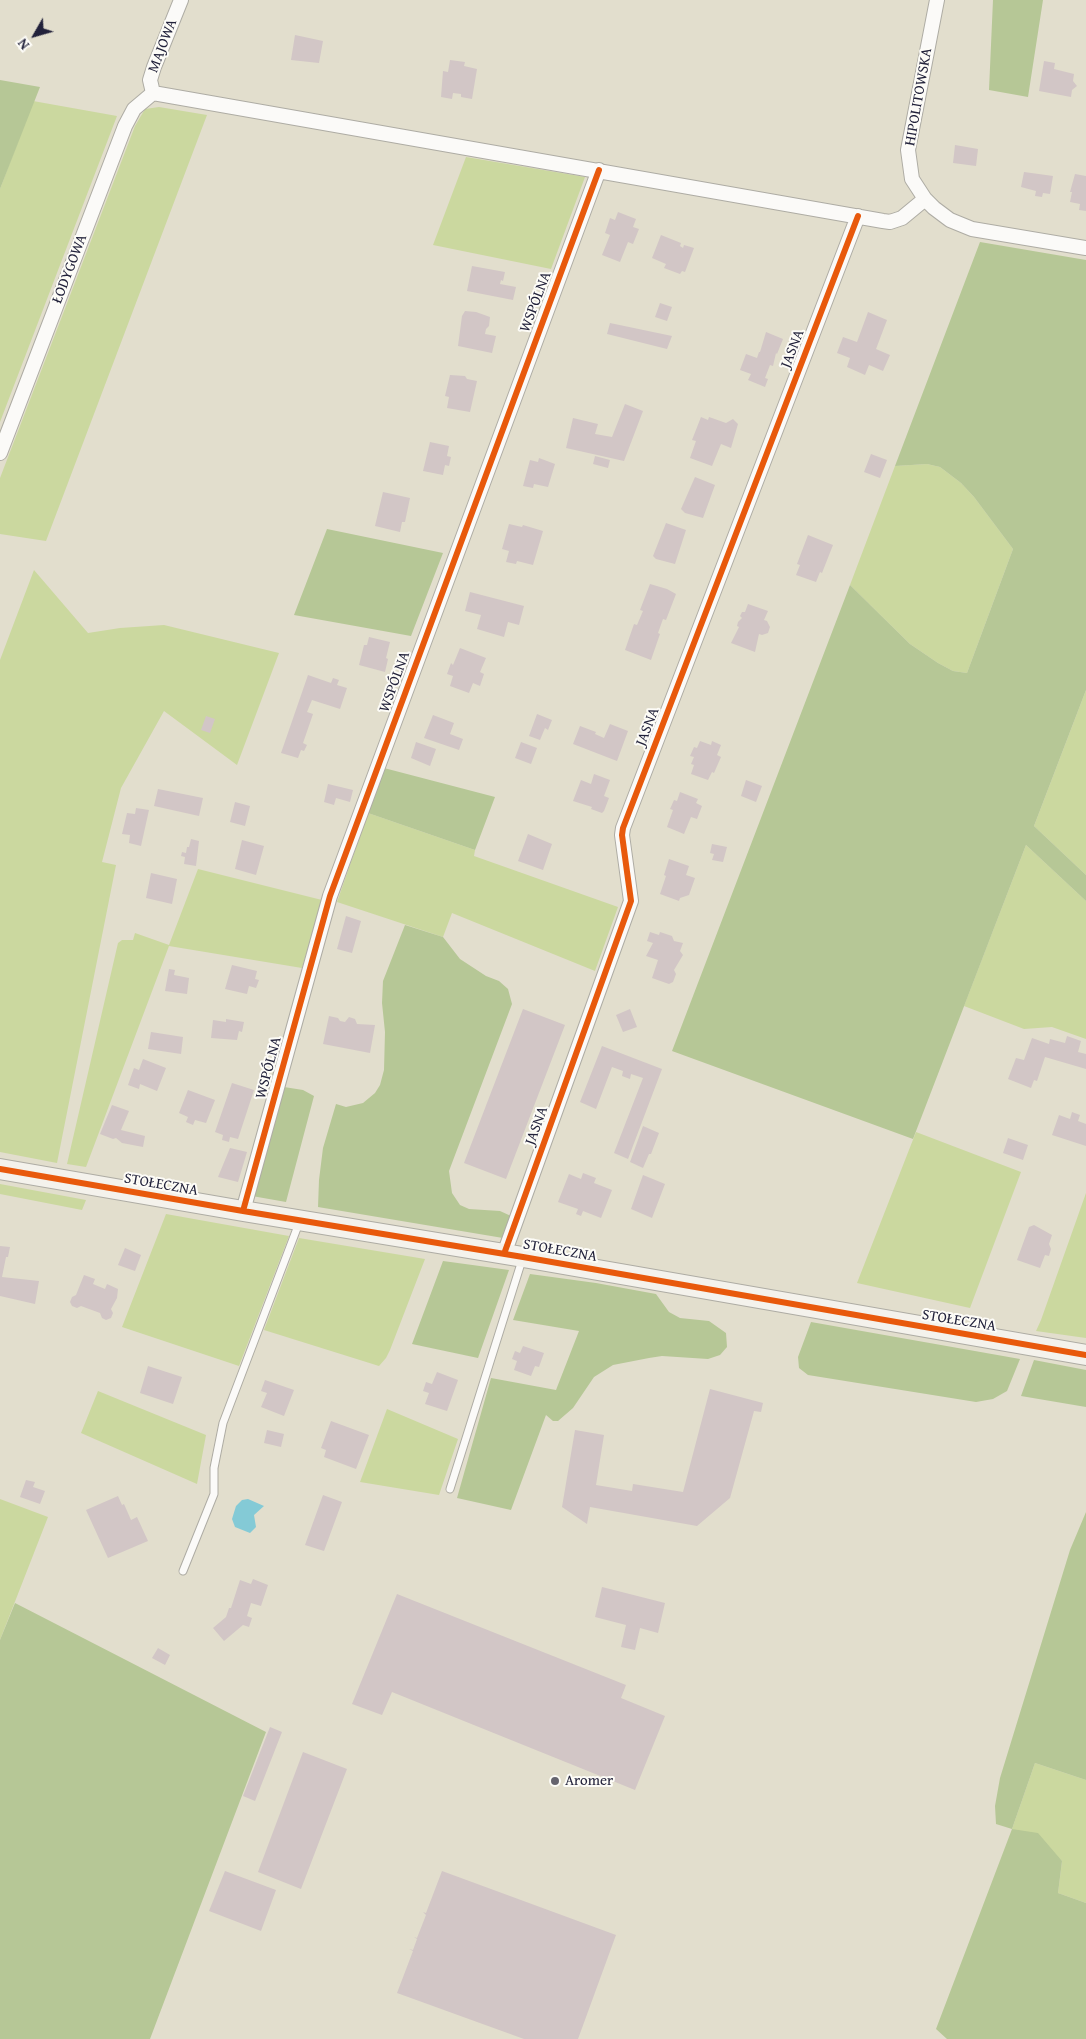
<!DOCTYPE html>
<html>
<head>
<meta charset="utf-8">
<style>
  body { margin:0 }
  #map { position:relative; width:1086px; height:2039px; overflow:hidden; background:#e2decd; font-family:"Gentium Book Plus",serif }
  canvas { display:block }
  .north { position:absolute; left:10px; top:10px; width:50px; height:50px; -webkit-text-stroke:4px #fdfcf7; paint-order:stroke; rotate:232deg; font-size:14px; font-weight:700; line-height:20px; text-align:center; color:#22223b }
  .north::after { content:''; display:block; margin:auto; width:18px; height:22px; background:#22223b; clip-path:polygon(50% 0,100% 100%,50% 72%,0 100%) }
</style>
</head>
<body>
<div id="map">
<canvas width="1086" height="2039"></canvas>
<div class="north">N</div>
</div>
<script>
const context = document.querySelector('canvas').getContext('2d');
context.lineJoin = 'round';
function fill(path, color) { context.fillStyle = color; context.fill(path, 'evenodd'); }
const poly = rows => new Path2D(rows.map(r => 'M' + r).join(''));
function stroke(path, color, width, dash) { context.strokeStyle = color; context.lineWidth = width; context.lineCap = dash ? 'butt' : 'round'; context.setLineDash(dash || []); context.stroke(path); }
function label(font, color, halo, rows, align = 'center') {
  context.font = font + ' "Gentium Book Plus",serif'; context.lineWidth = 4; context.setLineDash([]); context.textBaseline = 'middle'; context.strokeStyle = halo; context.fillStyle = color; for (const [text, x, y, turn = 0] of rows) {
    context.save(); context.translate(x, y); context.rotate((+turn || 0) * Math.PI / 180); context.textAlign = isNaN(turn) ? turn : align; if (halo) context.strokeText(text, 0, 0); context.fillText(text, 0, 0); context.restore();
  }
}
fill(poly([
  [33,101,117,116,0,422,0,189],
  [159,107,207,115,46,541,0,534,0,478,135,126,145,109],
  [466,157,585,177,551,269,433,245],
  [927,464,940,467,961,483,974,497,1013,549,967,673,953,671,938,663,910,644,850,585,895,466],
  [34,570,88,633,120,628,164,625,279,653,237,765,164,711,121,788,102,862,116,865,57,1163,0,1152,0,660],
  [1086,690,1086,875,1034,826],
  [368,813,475,850,474,856,618,907,595,971,452,913,443,937,337,902],
  [1026,845,1086,901,1086,1039,1052,1027,1024,1029,964,1006],
  [198,869,322,900,302,968,169,946,86,1167,67,1164,118,943,122,940,133,940,135,933,169,945],
  [916,1132,1021,1172,970,1308,857,1283],
  [0,1184,86,1200,82,1210,0,1194],
  [1086,1193,1086,1338,1036,1331,1041,1320],
  [166,1214,289,1236,239,1366,122,1327],
  [299,1238,425,1259,390,1350,386,1358,379,1366,264,1330],
  [98,1391,206,1435,197,1484,81,1433],
  [387,1409,458,1439,439,1495,360,1482],
  [0,1499,48,1517,0,1640],
  [1035,1763,1086,1780,1086,1903,1058,1893,1062,1861,1012,1829]
]), '#cbd89f');
fill(poly([
  [993,0,1043,0,1028,97,989,90],
  [0,80,40,87,0,189],
  [980,242,1086,260,1086,690,1034,826,1086,875,1086,901,1026,845,913,1139,672,1051,850,585,910,644,938,663,953,671,967,673,1013,549,974,497,961,483,940,467,927,464,895,466],
  [327,529,443,553,411,636,294,615],
  [384,768,495,797,475,850,368,813],
  [405,925,443,937,460,959,486,976,499,981,508,989,512,1004,449,1171,452,1193,460,1205,469,1209,500,1211,511,1216,503,1238,318,1207,319,1180,323,1148,336,1104,346,1107,363,1103,375,1093,380,1085,384,1070,385,1032,382,1003,383,981],
  [284,1087,303,1090,314,1096,286,1202,252,1196],
  [443,1261,509,1270,478,1358,412,1344],
  [530,1274,596,1283,656,1294,669,1312,680,1318,709,1321,726,1333,727,1347,720,1355,708,1359,662,1356,649,1358,613,1365,594,1377,573,1408,558,1421,553,1421,546,1415,511,1510,457,1498,491,1378,556,1390,579,1331,513,1320],
  [811,1322,1020,1359,1007,1391,993,1399,976,1402,808,1375,799,1368,798,1357],
  [1034,1360,1086,1370,1086,1407,1021,1396],
  [1086,1512,1086,1780,1035,1763,1012,1829,1038,1833,1062,1861,1058,1893,1086,1903,1086,2039,947,2039,936,2029,1012,1829,996,1824,995,1806,1000,1778,1070,1550],
  [15,1603,266,1732,150,2039,0,2039,0,1640]
]), '#b6c796');
fill(poly([
  [248,1499,264,1506,254,1515,256,1527,250,1533,235,1527,232,1519,236,1506,242,1500]
]), '#84cad6');
fill(poly([
  [295,35,323,41,319,63,291,60],
  [450,60,465,62,464,66,477,69,472,99,461,97,461,94,453,93,452,99,441,97,443,71,448,72],
  [1044,61,1055,63,1054,69,1074,74,1073,81,1077,86,1072,90,1071,97,1039,91],
  [955,145,978,149,976,166,953,163],
  [1024,172,1053,176,1050,194,1043,193,1042,197,1035,196,1036,191,1021,187],
  [1075,174,1086,176,1086,211,1079,210,1080,204,1070,202,1072,192,1070,192],
  [618,212,636,219,633,227,639,229,633,244,628,242,620,262,602,255,610,235,605,233,610,218,615,220],
  [661,235,681,243,680,246,683,248,684,245,694,248,685,272,682,271,680,274,664,268,666,264,652,258],
  [472,266,505,272,503,281,501,280,500,284,516,287,513,300,467,291],
  [660,303,672,307,667,321,655,317],
  [465,311,476,312,490,317,489,326,486,329,485,334,496,336,492,353,458,346,462,316],
  [868,312,887,320,876,349,890,355,883,371,869,365,865,375,847,367,850,358,837,353,843,337,857,342],
  [610,323,672,336,667,349,607,334],
  [766,332,783,339,777,354,776,353,773,366,770,365,765,378,768,379,765,387,748,380,751,374,740,370,746,354,757,358,759,352,760,352],
  [450,375,465,376,467,379,477,381,470,412,447,408,449,397,445,396],
  [625,404,643,411,624,461,566,448,573,418,598,424,595,434,612,437],
  [701,417,708,420,709,417,726,423,733,419,738,424,731,448,721,444,712,466,690,458,696,441,692,440],
  [430,442,449,446,447,456,451,457,449,466,445,465,443,475,423,471],
  [871,454,887,460,880,478,864,472],
  [595,456,610,460,608,468,593,464],
  [539,458,555,464,548,487,534,484,533,488,523,486,530,460,538,462],
  [695,477,715,485,703,518,685,513,681,509],
  [383,492,410,498,405,522,402,522,400,532,375,526],
  [666,523,686,530,675,564,656,559,653,556],
  [509,524,522,527,523,525,543,531,533,565,517,561,516,564,506,562,509,551,502,549],
  [808,535,833,545,822,573,820,572,816,582,796,575,800,565,797,564],
  [650,584,667,589,676,594,666,620,663,619,658,633,660,634,651,660,625,650,634,624,637,625,643,611,640,610],
  [470,592,524,606,519,625,508,622,504,637,477,629,481,615,465,611],
  [748,604,768,611,764,620,767,621,770,627,768,633,762,635,759,634,755,652,731,643,739,627,737,626,738,622,742,618,740,616,742,612,745,612],
  [369,637,390,642,386,658,388,659,385,672,359,665,364,645,367,645],
  [460,648,486,658,480,672,484,674,480,686,473,683,469,693,450,686,453,676,447,674,451,663,453,665],
  [308,675,331,683,333,678,339,680,337,685,347,688,340,709,312,700,307,712,313,714,303,743,307,745,304,751,301,750,298,758,281,753],
  [537,714,552,720,548,730,545,728,540,740,529,736],
  [433,715,454,723,450,734,463,739,459,750,424,738],
  [206,716,215,719,210,733,201,730],
  [610,724,628,731,617,761,573,744,580,726,596,732,595,734,604,738],
  [700,741,711,745,712,741,721,745,717,755,721,757,714,773,712,772,708,780,691,774,694,765,691,764,694,757,690,756,694,747,697,748],
  [416,742,436,749,430,766,411,758],
  [521,742,537,748,531,764,515,758],
  [594,774,610,780,604,796,609,798,604,811,602,813,591,809,592,807,573,801,581,780,591,784],
  [746,780,762,786,756,802,741,796],
  [328,784,353,790,350,802,336,798,334,805,324,802],
  [158,789,203,798,199,816,154,806],
  [680,792,698,799,696,803,702,806,697,819,691,817,684,834,667,827,673,810,670,809,674,800,677,801],
  [235,802,250,806,245,826,230,822],
  [136,808,149,810,141,846,129,843,130,835,122,834,127,813,135,814],
  [528,834,552,844,543,870,518,861],
  [191,839,199,841,196,866,184,864,185,857,181,856,182,852,186,853,187,847,189,847],
  [242,840,264,846,256,875,235,869],
  [712,844,727,847,723,862,712,860,714,854,710,853],
  [669,859,689,866,686,875,695,878,689,895,680,898,679,901,660,894,666,876,664,875],
  [151,873,177,879,172,904,146,898],
  [346,916,361,921,352,953,337,949],
  [650,932,659,935,660,932,672,936,674,941,683,943,680,951,683,955,674,970,676,974,673,982,669,984,652,978,658,960,646,956,653,943,647,941],
  [232,965,257,971,255,979,259,980,256,988,249,986,247,994,225,989],
  [169,969,175,970,174,975,189,978,187,994,165,991],
  [523,1009,565,1025,506,1179,464,1163],
  [630,1009,637,1027,623,1032,616,1015],
  [329,1016,338,1018,340,1021,345,1022,349,1017,355,1019,357,1024,375,1025,370,1053,323,1044],
  [226,1019,244,1022,242,1032,239,1031,237,1040,211,1038,213,1020,226,1022],
  [151,1032,183,1037,181,1054,148,1049],
  [1067,1036,1081,1041,1078,1052,1086,1054,1086,1069,1045,1057,1037,1081,1034,1080,1031,1088,1008,1079,1016,1058,1024,1060,1032,1038,1049,1044,1050,1039,1065,1043],
  [602,1046,662,1069,628,1159,614,1153,643,1078,631,1074,630,1079,622,1076,623,1071,612,1067,596,1109,580,1102],
  [143,1059,166,1068,157,1091,140,1084,139,1089,128,1085,134,1068,139,1070],
  [232,1083,254,1090,238,1139,230,1137,229,1142,222,1140,223,1135,215,1132],
  [188,1090,215,1100,206,1123,195,1120,193,1125,186,1122,188,1117,179,1113],
  [112,1105,129,1111,121,1130,145,1136,143,1147,122,1143,116,1138,113,1139,100,1134],
  [1072,1112,1080,1115,1078,1121,1086,1124,1086,1146,1052,1135,1059,1115,1070,1119],
  [643,1126,659,1133,651,1154,649,1154,643,1168,630,1162],
  [1008,1138,1028,1145,1023,1160,1003,1153],
  [230,1148,247,1152,238,1182,218,1177],
  [583,1173,596,1178,594,1183,612,1190,601,1218,583,1211,581,1216,576,1214,578,1209,558,1202,569,1174,581,1179],
  [643,1175,665,1184,652,1218,631,1209],
  [1034,1225,1052,1235,1049,1244,1051,1249,1049,1256,1045,1255,1040,1268,1017,1260,1029,1227],
  [0,1246,10,1247,8,1257,6,1257,2,1277,39,1281,35,1304,0,1296],
  [125,1248,141,1255,135,1271,118,1265],
  [84,1275,95,1279,93,1284,105,1289,107,1284,118,1289,117,1298,111,1309,113,1313,111,1318,106,1320,102,1318,100,1313,81,1306,77,1308,72,1306,70,1302,72,1297,76,1295],
  [523,1346,544,1353,539,1367,535,1366,531,1376,514,1370,517,1361,512,1359,515,1351,520,1353],
  [148,1366,182,1377,173,1404,140,1393],
  [437,1372,458,1380,447,1411,425,1404,429,1393,423,1391,426,1382,432,1384],
  [265,1380,294,1390,284,1416,261,1407,267,1393,261,1391],
  [710,1389,763,1403,761,1412,754,1411,730,1498,697,1526,590,1507,587,1524,562,1507,575,1430,604,1435,596,1485,632,1491,633,1484,683,1492],
  [331,1421,369,1435,356,1469,324,1457,326,1450,321,1448],
  [267,1430,284,1434,281,1447,264,1443],
  [26,1480,35,1482,33,1487,45,1491,40,1504,20,1497],
  [323,1495,342,1502,324,1551,305,1545],
  [118,1496,122,1505,124,1504,131,1520,137,1517,148,1541,108,1558,86,1510],
  [253,1579,268,1585,261,1606,251,1603,247,1616,252,1618,249,1627,243,1625,224,1641,213,1628,226,1617,229,1608,231,1608,240,1580,251,1584],
  [602,1587,665,1603,658,1633,640,1628,635,1650,621,1647,626,1625,595,1617],
  [397,1594,626,1685,621,1698,665,1716,635,1790,392,1692,382,1715,352,1704],
  [158,1648,170,1655,165,1665,152,1658],
  [270,1727,282,1732,255,1801,243,1796],
  [303,1752,347,1769,301,1889,258,1872],
  [225,1871,276,1890,261,1931,209,1911],
  [442,1871,616,1935,578,2039,524,2039,397,1993,413,1951,409,1949,413,1950,417,1939,414,1937,417,1938,426,1915,423,1912,426,1913]
]), '#d2c6c6');
const lane = poly([
  [450,1489,523,1257],
  [183,1571,214,1494,214,1468,223,1423,299,1223]
]);
const street = poly([
  [937,0,908,150,912,179,925,199,934,208,950,220,972,229,1086,248],
  [153,93,883,221,890,222,902,218,925,199],
  [153,93,150,80,154,67,181,0],
  [0,453,125,126,134,109,153,93],
  [243,1211,330,896,599,170],
  [504,1254,631,901,622,835,623,828,858,216]
]);
const secondary = poly([
  [0,1169,243,1211,523,1257,1086,1355]
]);
stroke(lane, '#aeaca4', 9);
stroke(street, '#aeaca4', 16);
stroke(secondary, '#aeaca4', 22);
stroke(lane, '#fbfaf8', 7);
stroke(street, '#fbfaf8', 14);
stroke(secondary, '#f4f2ec', 20);
stroke(poly([
  [0,1169,243,1211,523,1257,1086,1355],
  [243,1211,330,896,599,170],
  [504,1254,631,901,622,835,623,828,858,216]
]), '#e8590c', 6);
for (const [x, y, r, color] of [
  [555,1781,5,"#65646e"]
]) { const dot = new Path2D(); dot.arc(x, y, r, 0, 2 * Math.PI); context.fillStyle = color; context.fill(dot); stroke(dot, '#fdfcf7', 2); }
label('15px', '#22223b', '#fdfcf7', [
  ["MAJOWA",163,46,-69],
  ["HIPOLITOWSKA",919,97,-80],
  ["ŁODYGOWA",70,269,-69],
  ["WSPÓLNA",536,302,-69],
  ["JASNA",793,349,-69],
  ["WSPÓLNA",395,682,-70],
  ["JASNA",648,727,-69],
  ["WSPÓLNA",269,1068,-75],
  ["JASNA",537,1126,-70],
  ["STOŁECZNA",161,1185,10],
  ["STOŁECZNA",560,1251,10],
  ["STOŁECZNA",959,1321,9]
]);
label('15px', '#22223b', '#fdfcf7', [
  ["Aromer",565,1781]
], 'left');
</script>
</body>
</html>
